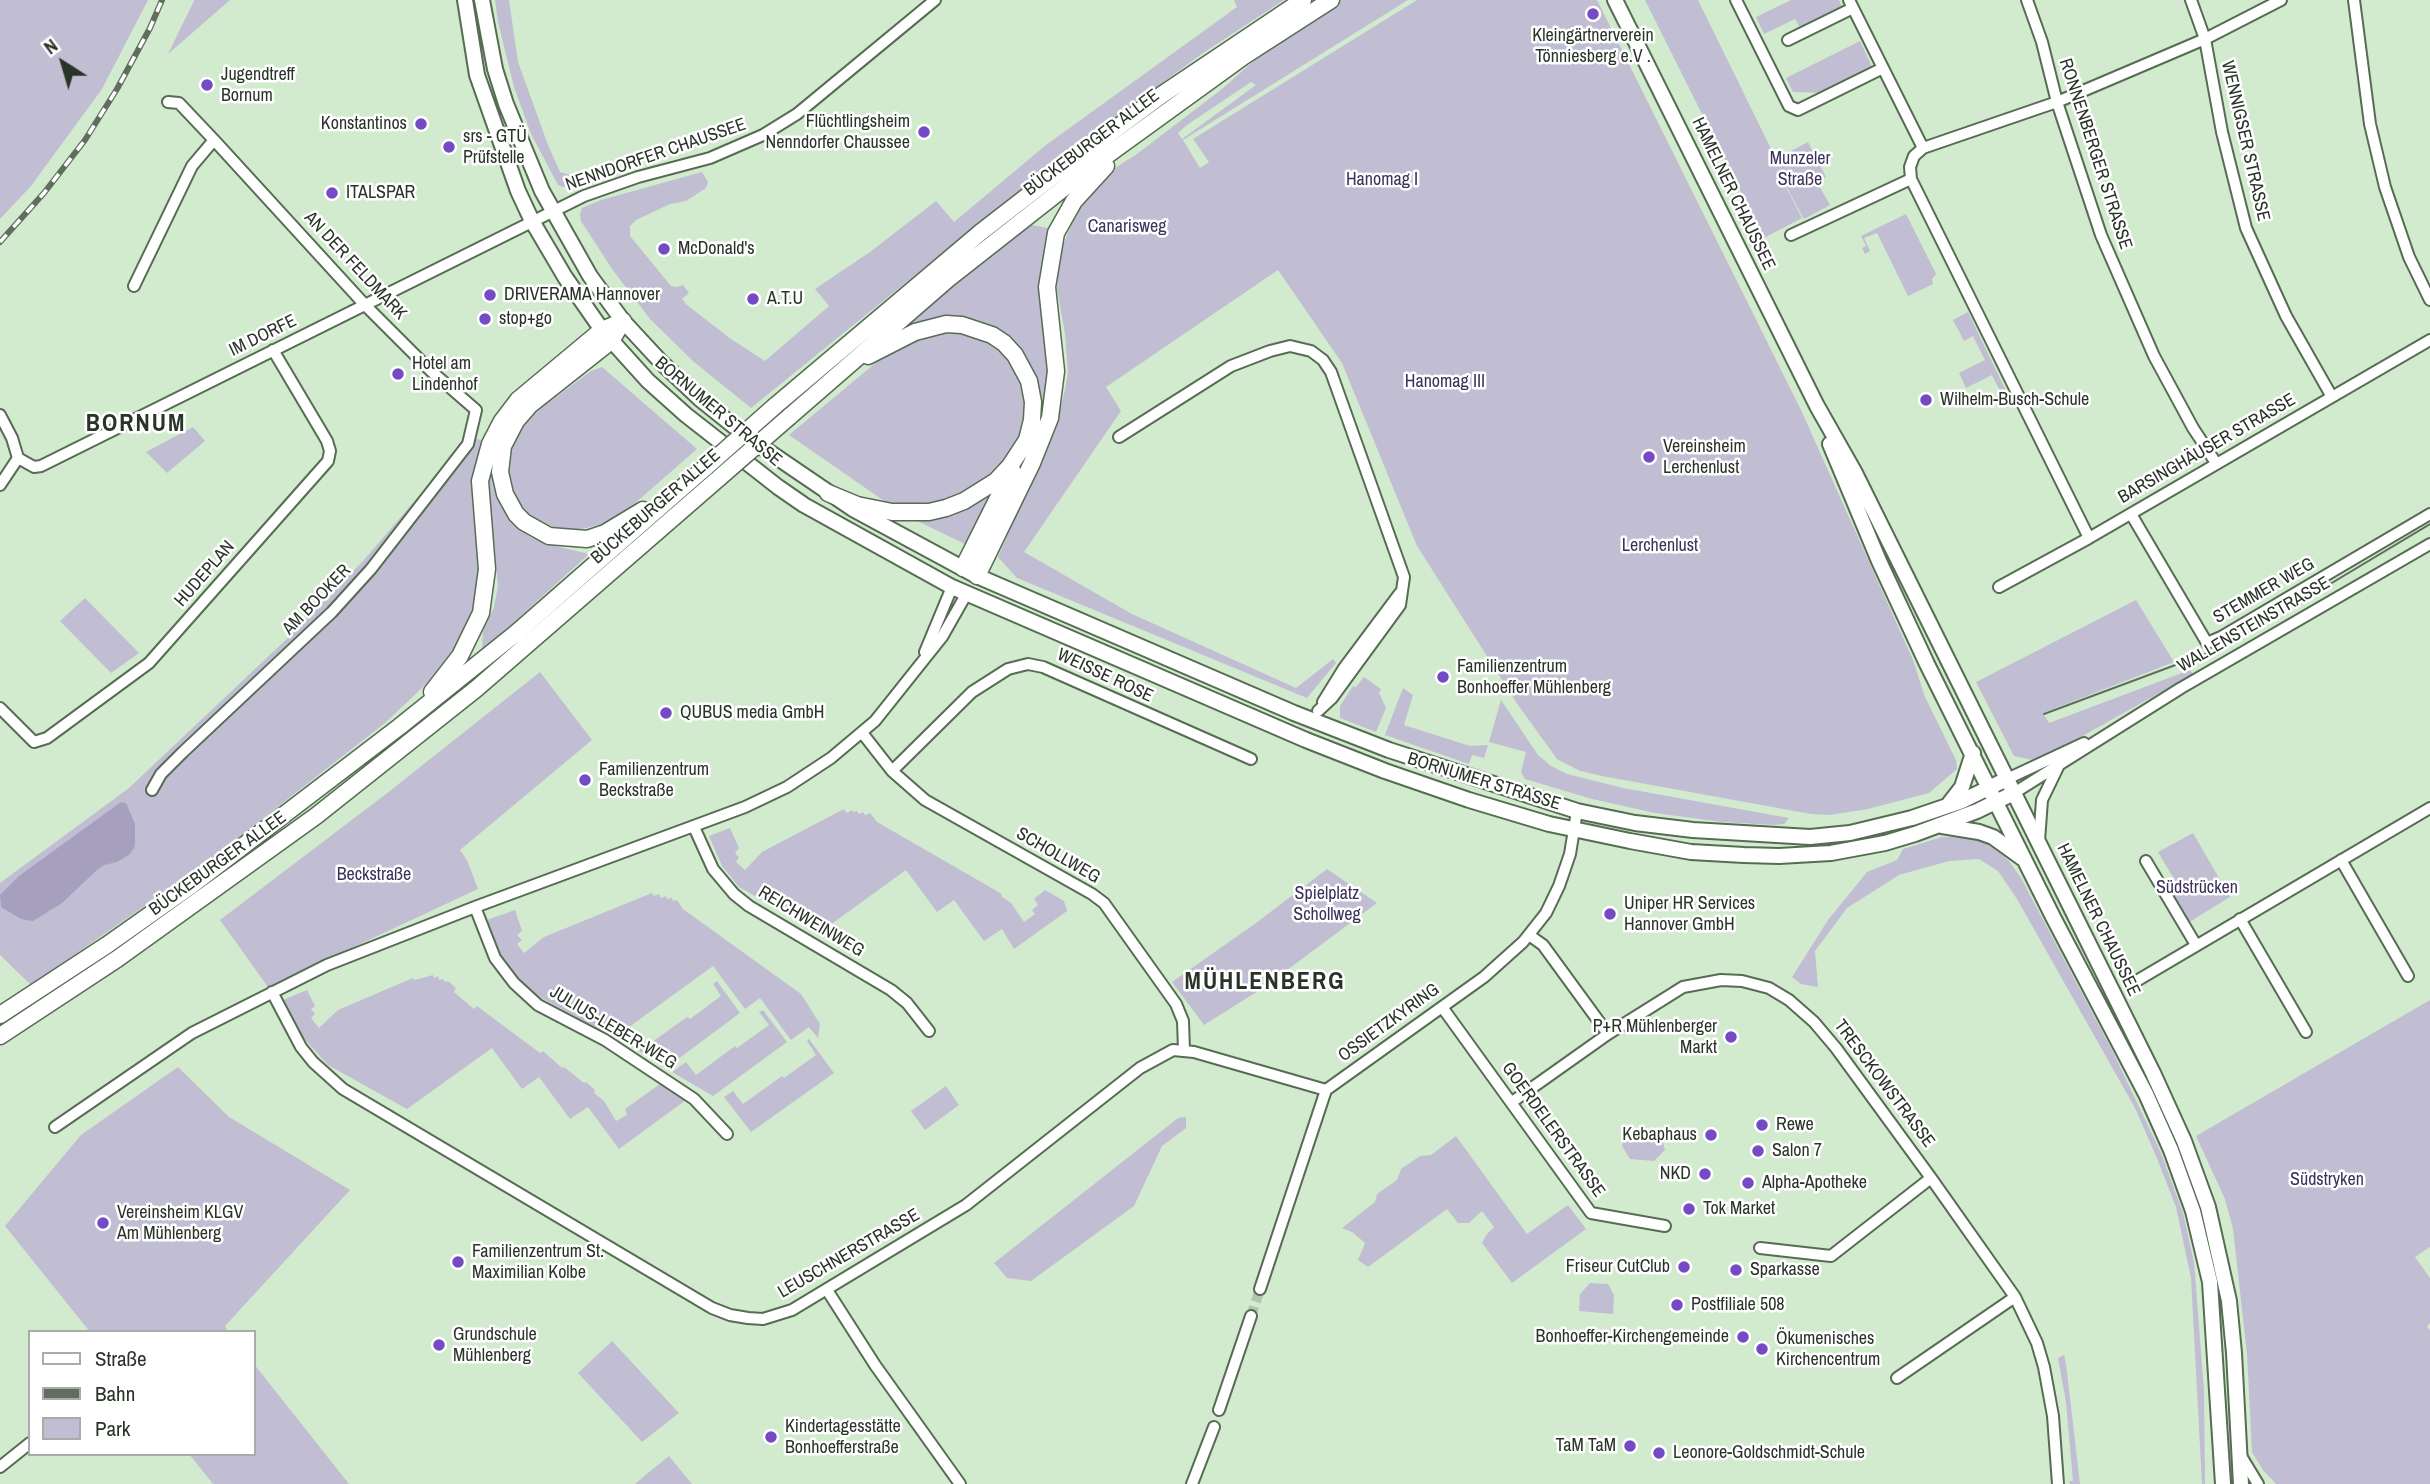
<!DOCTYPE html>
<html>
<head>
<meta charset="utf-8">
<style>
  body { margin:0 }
  #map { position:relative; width:2430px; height:1484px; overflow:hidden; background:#d2ebce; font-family:"Archivo Narrow",sans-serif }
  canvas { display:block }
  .legend { position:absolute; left:28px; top:1330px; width:228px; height:126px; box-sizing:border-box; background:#fff; border:2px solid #a9ada9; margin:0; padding:9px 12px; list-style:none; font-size:21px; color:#293328 }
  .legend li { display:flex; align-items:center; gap:14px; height:35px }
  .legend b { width:35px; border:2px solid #a9ada9 }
  .north { position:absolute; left:28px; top:28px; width:70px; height:70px; -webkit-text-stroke:5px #fff; paint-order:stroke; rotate:323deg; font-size:19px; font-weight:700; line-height:28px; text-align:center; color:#293328 }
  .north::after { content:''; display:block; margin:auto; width:24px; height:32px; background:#293328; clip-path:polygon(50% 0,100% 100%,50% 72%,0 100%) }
</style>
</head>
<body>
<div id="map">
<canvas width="2430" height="1484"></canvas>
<ul class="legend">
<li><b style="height:9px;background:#fff"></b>Straße</li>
<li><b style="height:9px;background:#5f6e5d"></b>Bahn</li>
<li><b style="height:19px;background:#c1bdd3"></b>Park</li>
</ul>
<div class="north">N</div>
</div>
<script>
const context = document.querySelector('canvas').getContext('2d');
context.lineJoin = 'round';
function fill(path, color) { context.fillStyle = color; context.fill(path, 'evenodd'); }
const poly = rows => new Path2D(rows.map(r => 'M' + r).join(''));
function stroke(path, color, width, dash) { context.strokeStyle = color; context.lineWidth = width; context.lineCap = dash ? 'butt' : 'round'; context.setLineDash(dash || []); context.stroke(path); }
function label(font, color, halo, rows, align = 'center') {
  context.font = font + ' "Archivo Narrow",sans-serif'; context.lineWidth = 5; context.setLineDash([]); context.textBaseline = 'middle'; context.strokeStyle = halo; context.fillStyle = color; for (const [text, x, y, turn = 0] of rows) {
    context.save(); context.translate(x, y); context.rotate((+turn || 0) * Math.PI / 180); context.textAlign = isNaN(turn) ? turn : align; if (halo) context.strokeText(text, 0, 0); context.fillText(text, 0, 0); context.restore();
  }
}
fill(poly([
  [0,0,148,0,102,89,31,186,0,219],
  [194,0,230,0,168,54,193,3],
  [495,0,509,0,518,62,548,145,560,172,575,176,615,165,617,171,563,187,558,185,531,134,514,87,498,22],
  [1234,0,1284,0,1203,53,1062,156,751,408,694,362,650,319,612,269,581,221,580,214,582,208,601,200,702,172,708,182,706,188,686,201,670,204,636,220,630,226,630,236,671,286,676,287,683,285,689,293,682,299,687,305,731,339,765,361,829,306,815,289,870,252,936,201,954,222,1046,145,1237,7],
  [1342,0,1408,0,1183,140,1200,168,1209,162,1193,139,1417,0,1597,0,1801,410,1913,660,1925,697,1956,760,1957,769,1929,793,1868,809,1830,815,1811,814,1602,776,1580,771,1557,759,1518,705,1417,546,1342,363,1278,270,1106,387,1121,411,1024,552,1132,614,1296,688,1333,659,1336,663,1307,698,1017,578,998,557,1057,422,1065,390,1068,372,1065,334,1057,289,1058,269,1061,250,1075,216,1104,175,1137,154,1222,89,1273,44],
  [1251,82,1256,85,1182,139,1178,133,1187,125],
  [1645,0,1698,0,1776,159,1808,142,1826,177,1817,182,1830,205,1804,219,1775,166,1802,218,1764,238],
  [1791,0,1839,0,1844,11,1801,30,1795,19,1764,34,1756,17],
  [1860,41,1873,69,1823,93,1793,92,1786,78],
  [1906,214,1936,274,1932,279,1933,284,1908,296,1877,233,1864,238,1870,251,1865,254,1862,248,1866,246,1861,236],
  [1028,224,1052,229,1044,251,1039,278,1039,301,1052,369,1043,422,983,552,980,551,1035,435,1038,400,992,327,898,331],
  [1968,312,2009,397,2004,399,1992,375,1966,388,1959,373,1985,360,1973,336,1964,341,1953,320],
  [949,331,975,336,991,343,1006,356,1021,379,1025,410,1019,437,1010,454,984,481,970,490,938,502,890,505,789,435,885,355,912,340],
  [602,367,697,449,625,512,602,524,582,529,558,529,528,515,513,497,507,479,511,439,523,424,544,406,591,371],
  [193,427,205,441,167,473,146,452],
  [466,435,483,441,474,481,480,570,475,612,467,633,440,671,385,723,202,866,31,985,0,955,0,883,129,788,293,633,363,561,430,483],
  [493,474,503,505,514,524,529,536,551,545,589,554,482,651,483,631,494,607,498,586,488,477],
  [995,489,967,545,911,518,959,511,977,503],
  [85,598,139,653,111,673,60,621],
  [2136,600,2174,662,2043,713,2049,723,2190,670,2193,674,2063,747,2033,760,2014,756,1976,682],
  [540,672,592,740,460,850,467,860,478,889,268,987,220,920,386,794],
  [1364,677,1381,689,1379,693,1386,708,1376,732,1340,718,1340,706,1353,686,1356,687],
  [1403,688,1413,695,1404,725,1470,746,1488,745,1484,758,1472,755,1469,764,1385,735],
  [1501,700,1538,755,1551,766,1567,774,1623,788,1789,818,1784,824,1774,825,1722,822,1655,813,1592,799,1525,779,1521,772,1526,752,1489,742],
  [844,809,847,813,852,810,853,812,857,811,859,814,863,812,865,815,870,813,877,822,1002,894,1001,896,1011,903,1024,922,1035,914,1032,910,1038,905,1034,899,1045,890,1064,901,1067,911,1014,949,1002,929,984,941,954,900,937,912,906,870,819,933,739,887,722,866,709,836,730,828,739,848,735,853,739,857,736,862,745,870,762,852],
  [2193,833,2230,897,2186,924,2166,887,2174,879,2158,852],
  [1942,837,1968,837,1982,841,1994,847,2009,861,2021,878,2113,1052,2161,1153,2183,1213,2194,1262,2204,1391,2205,1484,2202,1484,2191,1278,2176,1207,2156,1156,2135,1108,2017,899,1998,871,1979,859,1949,861,1899,875,1847,908,1815,951,1818,987,1801,984,1792,977,1828,920,1867,872,1897,860,1903,849],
  [1327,869,1377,903,1263,988,1204,1025,1172,982,1256,923],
  [652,893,654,896,659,894,661,898,666,896,667,899,672,898,673,901,677,900,683,909,801,994,820,1024,818,1038,809,1027,791,1040,760,998,745,1009,713,966,614,1038,538,996,520,981,497,949,487,920,515,910,522,931,517,935,522,940,517,944,524,953,544,937],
  [433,975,434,978,438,976,439,980,443,979,445,982,448,981,456,988,454,992,474,1009,477,1006,540,1053,543,1051,562,1068,564,1067,584,1083,586,1082,595,1090,594,1093,604,1101,616,1121,627,1115,625,1109,660,1084,686,1100,619,1149,588,1107,570,1119,539,1077,522,1089,492,1048,407,1109,328,1065,300,1034,283,1000,307,990,315,1006,311,1009,315,1014,311,1018,319,1028,338,1010,413,978,415,980],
  [717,981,740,1013,666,1068,626,1043,639,1034,648,1045,687,1017,690,1019,721,996,713,984],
  [2430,1000,2430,1247,2415,1257,2430,1278,2430,1323,2427,1326,2430,1331,2430,1484,2276,1484,2263,1470,2252,1452,2247,1354,2233,1229,2225,1199,2196,1136],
  [763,1010,787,1042,713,1096,672,1072,686,1062,696,1075,735,1046,737,1048,769,1025,759,1012],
  [809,1039,834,1073,751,1132,724,1097,733,1091,743,1104,782,1076,784,1078,816,1055,807,1041],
  [178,1067,229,1117,350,1190,225,1326,228,1332,90,1332,5,1226,81,1135],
  [946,1086,959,1105,925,1130,911,1111],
  [1186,1117,1186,1128,1162,1146,1134,1206,1031,1281,1007,1278,994,1263,1178,1118],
  [1625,1131,1661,1136,1665,1150,1654,1161,1630,1159,1622,1146],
  [1456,1136,1527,1234,1568,1205,1586,1229,1512,1283,1482,1243,1486,1235,1494,1227,1482,1211,1469,1223,1458,1223,1447,1209,1368,1267,1358,1260,1365,1243,1352,1232,1342,1228,1375,1202,1377,1194,1397,1180,1401,1169,1420,1156,1431,1155],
  [1590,1283,1608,1284,1614,1295,1613,1314,1579,1311,1580,1294],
  [612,1341,679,1413,642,1442,578,1373],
  [2064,1355,2066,1364,2080,1484,2070,1484,2069,1481,2073,1481,2066,1402,2058,1358],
  [254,1364,349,1484,213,1484,189,1454,254,1454],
  [669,1456,692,1484,635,1484,648,1473]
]), '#c1bdd3');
fill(poly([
  [121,802,126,803,135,824,135,846,130,854,117,862,104,865,97,870,62,903,33,921,21,919,1,907,0,895,19,876]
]), '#a69fbe');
stroke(poly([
  [1251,1316,1260,1289]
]), '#b0c6ad', 10, [10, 5]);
const minor = poly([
  [1736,0,1789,106,1798,110,1883,68],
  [1849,0,1923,148,1914,156,1910,167,1911,179,2089,538],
  [2027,0,2042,42,2057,102,2101,235,2154,356,2193,428,2216,463],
  [2191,0,2205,39,2222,132,2246,228,2286,316,2332,397],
  [2354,0,2370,124,2385,187,2409,257,2430,300],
  [1788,40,1853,8],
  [168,102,179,103,214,140],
  [1923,148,2057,102,2205,39,2281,0],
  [1791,235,1911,179],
  [134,286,192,166,214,140,365,305,431,371,476,410,468,444,371,569,332,612,183,752,161,774,152,790],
  [0,415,12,438,18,458],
  [1119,437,1231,366,1270,351,1290,346,1311,351,1323,360,1331,372,1404,577,1400,605,1332,698,1318,711],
  [18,458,34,467,41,466,584,196,638,177,710,158,763,135,797,114,935,0],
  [0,485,18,458],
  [2131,514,2207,643,2221,637,2430,514],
  [1999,587,2089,538,2430,340],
  [925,652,952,587],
  [1323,702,1344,668,1400,593],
  [0,708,34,742,47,738,149,663,328,461,330,451,327,441,273,350],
  [863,734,892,771,925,800,1092,894,1104,903,1176,1004,1183,1021,1184,1050],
  [892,771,972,692,1008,669,1028,664,1043,667,1251,759],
  [2007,779,2084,743],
  [2014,793,2181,688,2430,544],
  [694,827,713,869,734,894,749,906,891,990,907,1003,929,1031],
  [2039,841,2042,800,2058,767],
  [2341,860,2408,976],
  [2146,861,2196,945],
  [475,907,495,958,514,983,538,1005,605,1040,694,1099,727,1134],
  [2240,919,2306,1032],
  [1529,935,1543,945,1608,1034],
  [2133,983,2430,808],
  [272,992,301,1047,313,1062,343,1089,712,1308,730,1315,748,1318,763,1319,792,1310,966,1205,1140,1068,1173,1050,1194,1052,1326,1090],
  [1442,1007,1591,1213,1665,1226],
  [1512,1102,1608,1034,1683,987,1721,980,1742,981,1769,988,1789,1000,1814,1022,1836,1048,1931,1178,2015,1297,2037,1343,2044,1367,2053,1416,2058,1484],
  [55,1127,192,1033,327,965,475,907,745,807,787,787,831,758,875,721,942,637,967,593],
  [1760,1248,1831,1256,1931,1178],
  [1260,1289,1326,1090,1484,977,1523,942,1546,913,1559,886,1570,854,1577,811],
  [827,1290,875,1365,960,1484],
  [1897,1378,2015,1297],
  [1219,1410,1251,1316],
  [2241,1456,2258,1484],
  [0,1467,30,1443],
  [1192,1484,1214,1427]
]);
const major = poly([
  [465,0,477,75,518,191,532,221,565,277,602,330,648,381,686,415,778,487,804,505,952,587,1306,740,1385,771,1469,800,1549,824,1630,841,1691,852,1744,855,1779,856,1831,853,1885,843,1915,834,1977,811,2014,793],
  [482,0,495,69,506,104,542,191,590,276,623,321,661,362,700,399,750,439,853,509,977,576,1294,713,1389,750,1577,811,1635,823,1693,830,1810,837,1850,833,1912,818,1962,801,2007,779],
  [1615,0,1817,406,1855,473,2153,1073,2184,1141,2208,1207,2229,1301,2234,1353,2241,1484],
  [1830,444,1879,561,1927,664,2053,917,2146,1094,2171,1150,2193,1211,2210,1282,2223,1484],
  [1948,805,1962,787,1973,753],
  [1942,826,1979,832,1993,837,2022,858]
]);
const highway = poly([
  [623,321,611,341,530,405,516,421,503,446,500,472,505,494,516,514,524,522,549,536,587,539,605,533,643,510],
  [775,406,981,232,1079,156,1163,94,1303,0],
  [789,417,948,279,1088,169,1244,56,1331,0],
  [828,493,857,505,892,512,929,512,946,508,964,501,996,481,1010,466,1027,440,1032,420,1033,402,1029,381,1015,355,1004,343,992,335,962,325,946,324,915,332,868,356],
  [963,568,1012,470],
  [977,576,1032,463,1050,418,1056,371,1047,287,1056,233,1074,201,1106,166],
  [432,692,460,656,481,613,487,569,480,481,490,444,502,421,518,400,602,330,623,321],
  [0,1015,107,945,192,885,399,727,515,634,706,467],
  [0,1036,117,959,316,816,476,689,719,478]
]);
stroke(minor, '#566c53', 14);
stroke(major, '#566c53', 18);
stroke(highway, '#566c53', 19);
stroke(minor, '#fff', 10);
stroke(major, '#fff', 14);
stroke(highway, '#fff', 16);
stroke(poly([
  [2044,714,2213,651,2260,626,2430,524]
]), '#5f6e5d', 2);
const rail = poly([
  [0,242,44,193,85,140,117,89,150,28,162,0]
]);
stroke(rail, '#5f6e5d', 6);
stroke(rail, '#fff', 3.5, [10]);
const highwayBridge = poly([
  [706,467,775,406],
  [719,478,789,417]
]);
stroke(highwayBridge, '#566c53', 19, []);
stroke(highwayBridge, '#fff', 16);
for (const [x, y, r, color] of [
  [1593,14,7,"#744bc4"],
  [207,85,7,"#744bc4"],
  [421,124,7,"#744bc4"],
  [924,132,7,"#744bc4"],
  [449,147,7,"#744bc4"],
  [332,193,7,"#744bc4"],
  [664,249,7,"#744bc4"],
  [490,295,7,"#744bc4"],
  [753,299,7,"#744bc4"],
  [485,319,7,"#744bc4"],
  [398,374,7,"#744bc4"],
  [1926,400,7,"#744bc4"],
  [1649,457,7,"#744bc4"],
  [1443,677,7,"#744bc4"],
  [666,713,7,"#744bc4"],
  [585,780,7,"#744bc4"],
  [1610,914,7,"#744bc4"],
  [1731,1037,7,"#744bc4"],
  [1762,1125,7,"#744bc4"],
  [1711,1135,7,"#744bc4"],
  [1758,1151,7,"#744bc4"],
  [1705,1174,7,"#744bc4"],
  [1748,1183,7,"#744bc4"],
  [1689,1209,7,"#744bc4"],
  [103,1223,7,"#744bc4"],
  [458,1262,7,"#744bc4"],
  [1684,1267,7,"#744bc4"],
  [1736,1270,7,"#744bc4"],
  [1677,1305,7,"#744bc4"],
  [1743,1337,7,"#744bc4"],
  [439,1345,7,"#744bc4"],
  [1762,1349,7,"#744bc4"],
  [771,1437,7,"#744bc4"],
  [1630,1446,7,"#744bc4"],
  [1659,1453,7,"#744bc4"]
]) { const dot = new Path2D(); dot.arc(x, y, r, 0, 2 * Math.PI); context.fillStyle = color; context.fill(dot); stroke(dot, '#fff', 2.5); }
label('18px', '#293328', '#fff', [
  ["Kleingärtnerverein",1593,36,"center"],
  ["Tönniesberg e.V .",1593,57,"center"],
  ["Jugendtreff",221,75],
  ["Bornum",221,96],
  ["Flüchtlingsheim",910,122,"right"],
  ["Nenndorfer Chaussee",910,143,"right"],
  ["Konstantinos",407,124,"right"],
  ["srs - GTÜ",463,137],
  ["Prüfstelle",463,158],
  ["ITALSPAR",346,193],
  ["McDonald's",678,249],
  ["DRIVERAMA Hannover",504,295],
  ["A.T.U",767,299],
  ["stop+go",499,319],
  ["Hotel am",412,364],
  ["Lindenhof",412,385],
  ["Wilhelm-Busch-Schule",1940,400],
  ["Vereinsheim",1663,447],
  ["Lerchenlust",1663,468],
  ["Familienzentrum",1457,667],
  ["Bonhoeffer Mühlenberg",1457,688],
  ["QUBUS media GmbH",680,713],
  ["Familienzentrum",599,770],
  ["Beckstraße",599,791],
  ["Uniper HR Services",1624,904],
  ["Hannover GmbH",1624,925],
  ["P+R Mühlenberger",1717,1027,"right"],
  ["Markt",1717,1048,"right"],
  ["Rewe",1776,1125],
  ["Kebaphaus",1697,1135,"right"],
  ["Salon 7",1772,1151],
  ["NKD",1691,1174,"right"],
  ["Alpha-Apotheke",1762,1183],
  ["Tok Market",1703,1209],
  ["Vereinsheim KLGV",117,1213],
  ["Am Mühlenberg",117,1234],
  ["Familienzentrum St.",472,1252],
  ["Maximilian Kolbe",472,1273],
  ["Friseur CutClub",1670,1267,"right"],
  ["Sparkasse",1750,1270],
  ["Postfiliale 508",1691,1305],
  ["Grundschule",453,1335],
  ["Mühlenberg",453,1356],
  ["Bonhoeffer-Kirchengemeinde",1729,1337,"right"],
  ["Ökumenisches",1776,1339],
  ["Kirchencentrum",1776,1360],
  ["Kindertagesstätte",785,1427],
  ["Bonhoefferstraße",785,1448],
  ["TaM TaM",1616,1446,"right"],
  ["Leonore-Goldschmidt-Schule",1673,1453]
], 'left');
label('18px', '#293328', '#fff', [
  ["WENNIGSER STRASSE",2245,141,77],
  ["BÜCKEBURGER ALLEE",1092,143,-37],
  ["RONNENBERGER STRASSE",2095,154,72],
  ["NENNDORFER CHAUSSEE",656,155,-19],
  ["HAMELNER CHAUSSEE",1733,194,64],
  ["AN DER FELDMARK",355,266,47],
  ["IM DORFE",263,336,-26],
  ["BORNUMER STRASSE",718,412,40],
  ["BARSINGHÄUSER STRASSE",2207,449,-30],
  ["BÜCKEBURGER ALLEE",656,507,-41],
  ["HUDEPLAN",205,574,-49],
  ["STEMMER WEG",2264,591,-30],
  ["AM BOOKER",317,600,-46],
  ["WALLENSTEINSTRASSE",2254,625,-30],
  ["WEISSE ROSE",1105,676,25],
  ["BORNUMER STRASSE",1484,782,17],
  ["SCHOLLWEG",1058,856,30],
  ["BÜCKEBURGER ALLEE",218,864,-36],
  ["HAMELNER CHAUSSEE",2098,920,64],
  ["REICHWEINWEG",811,922,31],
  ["OSSIETZKYRING",1389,1023,-36],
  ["JULIUS-LEBER-WEG",613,1028,31],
  ["TRESCKOWSTRASSE",1884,1084,53],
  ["GOERDELERSTRASSE",1553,1130,54],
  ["LEUSCHNERSTRASSE",849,1254,-30]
]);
label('18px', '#3d315c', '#fff', [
  ["Munzeler",1800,159],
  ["Straße",1800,180],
  ["Hanomag I",1382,180],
  ["Canarisweg",1127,227],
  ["Hanomag III",1445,382],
  ["Lerchenlust",1660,546],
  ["Beckstraße",374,875],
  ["Südstrücken",2197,888],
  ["Spielplatz",1327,894],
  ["Schollweg",1327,915],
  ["Südstryken",2327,1180]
]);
context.letterSpacing = '2px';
label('bold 24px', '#293328', '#fff', [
  ["BORNUM",136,425],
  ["MÜHLENBERG",1265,983]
]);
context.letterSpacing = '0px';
</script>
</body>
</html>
